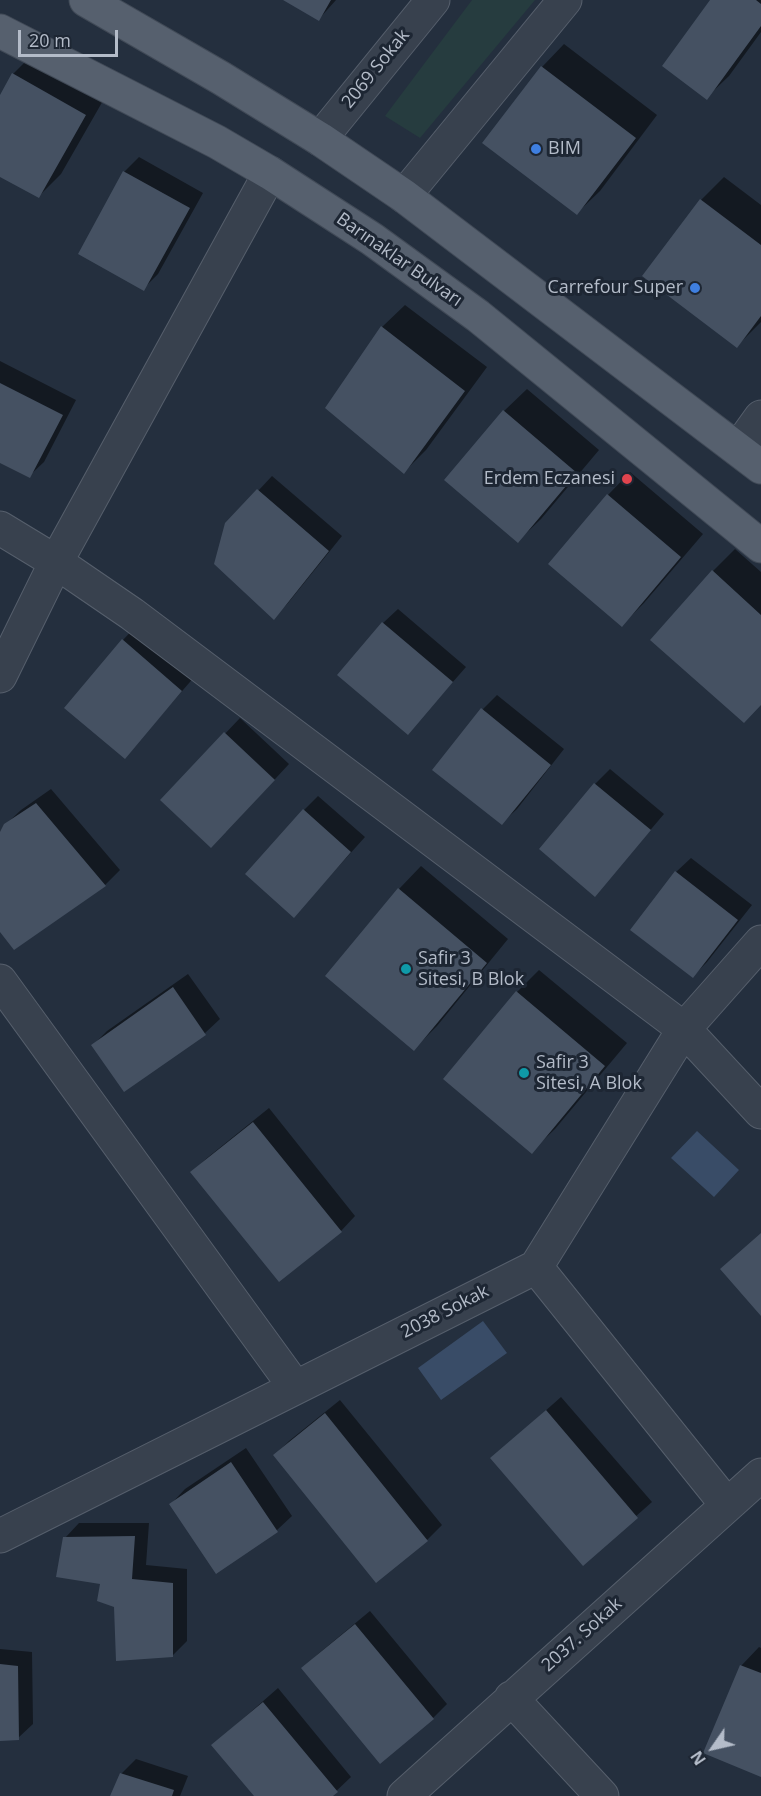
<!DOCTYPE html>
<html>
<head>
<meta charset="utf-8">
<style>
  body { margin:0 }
  #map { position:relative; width:761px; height:1796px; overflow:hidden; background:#242f3e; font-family:"Open Sans",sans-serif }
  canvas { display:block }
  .north { position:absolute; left:683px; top:1718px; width:60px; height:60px; -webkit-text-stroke:4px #1d2633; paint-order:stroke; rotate:236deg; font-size:16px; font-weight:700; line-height:24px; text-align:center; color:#b4bcc9 }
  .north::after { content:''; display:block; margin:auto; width:21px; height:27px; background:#b4bcc9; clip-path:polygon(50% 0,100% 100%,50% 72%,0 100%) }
  .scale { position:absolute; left:18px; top:30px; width:100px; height:27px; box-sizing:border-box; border:3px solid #b4bcc9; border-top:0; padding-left:8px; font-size:18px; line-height:21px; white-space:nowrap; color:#b4bcc9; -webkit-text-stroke:4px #1d2633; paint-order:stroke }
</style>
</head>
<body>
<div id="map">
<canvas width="761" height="1796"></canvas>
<div class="north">N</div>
<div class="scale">20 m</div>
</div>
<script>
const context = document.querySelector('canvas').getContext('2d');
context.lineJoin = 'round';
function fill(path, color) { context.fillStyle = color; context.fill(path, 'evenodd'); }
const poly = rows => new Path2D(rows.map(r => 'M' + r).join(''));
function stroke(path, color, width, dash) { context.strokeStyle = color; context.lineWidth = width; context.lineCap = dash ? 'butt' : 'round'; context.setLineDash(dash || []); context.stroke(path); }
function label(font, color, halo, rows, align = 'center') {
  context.font = font + ' "Open Sans",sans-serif'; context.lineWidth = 6; context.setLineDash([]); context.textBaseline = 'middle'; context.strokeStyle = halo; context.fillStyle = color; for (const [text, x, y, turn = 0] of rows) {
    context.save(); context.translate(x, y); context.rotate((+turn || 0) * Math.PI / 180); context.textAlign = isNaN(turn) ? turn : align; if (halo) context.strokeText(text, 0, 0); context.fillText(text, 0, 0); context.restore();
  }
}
fill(poly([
  [472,0,535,0,420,138,385,116]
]), '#263c3f');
fill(poly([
  [697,1131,739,1170,714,1197,671,1158],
  [483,1321,507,1353,441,1400,418,1368]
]), '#394c67');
fill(poly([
  [286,0,336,0,319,19],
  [712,0,761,0,761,32,729,76,706,98],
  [564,44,657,115,600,191,577,213,542,67],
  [36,51,108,92,61,174,39,196,0,175,0,98,13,74],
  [139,157,203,193,158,274,143,289,124,172],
  [724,177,761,205,761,322,737,346,644,276,701,200],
  [405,305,487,367,426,450,404,472,327,408,382,327],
  [0,361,76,400,44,462,29,476,0,461],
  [527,389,599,450,541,519,518,541,446,480,504,411],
  [630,472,703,534,644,603,622,625,608,495],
  [272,476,342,536,288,603,274,618,258,491],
  [735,549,761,572,761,705,713,571],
  [398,609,466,667,408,733,383,623],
  [137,625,196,675,125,757,123,640],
  [497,695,564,749,517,809,502,823,483,709],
  [240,718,289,764,226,832,162,800],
  [610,769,664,814,595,895,541,849,595,784],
  [51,789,120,870,105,885,14,948,0,929,0,836,5,825,21,810],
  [318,796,365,837,294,916,304,810],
  [691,858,752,905,707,962,693,976,676,872],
  [421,866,508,939,437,1026,414,1049,399,889],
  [539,970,627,1043,555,1129,532,1151,517,992],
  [188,974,220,1019,205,1033,124,1090,93,1045,107,1031],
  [269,1108,355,1216,341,1231,192,1172,207,1158],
  [561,1397,652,1502,583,1563,492,1458],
  [340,1400,442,1525,427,1540,377,1581,275,1455,289,1441],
  [246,1448,292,1516,277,1530,216,1572,171,1504,185,1489],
  [79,1523,149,1523,146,1565,187,1569,187,1641,172,1656,116,1606,102,1583,65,1538],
  [370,1611,447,1704,433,1718,303,1668,318,1654],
  [759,1647,761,1648,761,1775,741,1666],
  [0,1649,32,1652,33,1724,18,1738,0,1740],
  [278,1688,351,1777,331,1796,256,1796,213,1745],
  [136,1759,188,1776,180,1796,112,1796,121,1774]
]), '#0007');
fill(poly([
  [283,0,331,0,319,21],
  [710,0,756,0,761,4,761,26,707,100,662,66],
  [541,66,636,138,577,215,482,143],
  [12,73,86,115,39,198,0,177,0,95],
  [123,171,190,208,144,291,78,254],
  [700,199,761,245,761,316,737,348,642,276],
  [381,326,465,391,404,474,325,408],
  [0,383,63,415,30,478,0,463],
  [503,410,577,473,518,543,444,480],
  [257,489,329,551,274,620,214,564,225,523],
  [607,494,681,557,622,627,548,564],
  [712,570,761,615,761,705,744,723,650,640],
  [382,622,453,682,408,735,337,675],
  [122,639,182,691,125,759,64,708],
  [481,708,551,765,502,825,432,770],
  [224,732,275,780,211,848,160,800],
  [594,783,651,830,595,897,539,849],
  [36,803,106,886,14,950,0,932,0,832,4,824],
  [303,809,351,852,294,918,245,874],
  [675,871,738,920,693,978,630,930],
  [398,888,487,963,414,1051,325,976],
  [173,987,206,1035,124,1092,91,1045],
  [516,991,605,1066,532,1154,443,1079],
  [253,1122,342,1232,279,1282,190,1172],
  [761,1233,761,1316,720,1269],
  [546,1410,638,1518,583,1566,490,1458],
  [325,1413,428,1541,376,1583,273,1455],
  [231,1462,278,1532,216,1574,169,1504],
  [135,1536,132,1579,173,1583,173,1657,116,1661,114,1607,97,1601,100,1584,56,1577,63,1537],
  [355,1624,434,1719,380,1764,301,1668],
  [0,1664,18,1666,19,1740,0,1741],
  [740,1665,761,1673,761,1777,703,1753],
  [263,1702,338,1792,333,1796,254,1796,211,1745],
  [120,1773,174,1790,172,1796,110,1796]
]), '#455162');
const street = poly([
  [320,139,433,0],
  [404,196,565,0],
  [738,449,761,417],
  [0,528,56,562,270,173],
  [0,676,56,562,132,614,684,1029,761,1112],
  [0,981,295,1387],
  [536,1267,727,1505],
  [0,1536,536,1267,684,1029,761,942],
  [511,1698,602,1796],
  [404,1796,761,1475]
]);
const primary = poly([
  [86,0,221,78,320,139,404,196,761,467],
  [0,31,217,142,270,173,372,239,478,316,761,546]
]);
stroke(street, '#565f6c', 35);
stroke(primary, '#414a57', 35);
stroke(street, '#38414e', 33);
stroke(primary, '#56606e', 33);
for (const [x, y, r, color] of [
  [536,149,6,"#3f7fe0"],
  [695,288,6,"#3f7fe0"],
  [627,479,6,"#e0444e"],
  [406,969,6,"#0f9aa8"],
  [524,1073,6,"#0f9aa8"]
]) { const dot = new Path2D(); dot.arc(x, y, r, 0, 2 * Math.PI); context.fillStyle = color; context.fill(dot); stroke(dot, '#1d2633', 2); }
label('18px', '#b4bcc9', '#1d2633', [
  ["2069 Sokak",376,69,-51],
  ["Barınaklar Bulvarı",399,260,35],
  ["2038 Sokak",445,1312,-27],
  ["2037. Sokak",582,1635,-42]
]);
label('18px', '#b4bcc9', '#1d2633', [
  ["BIM",548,149],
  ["Carrefour Super",683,288,"right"],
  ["Erdem Eczanesi",615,479,"right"],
  ["Safir 3",418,959],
  ["Sitesi, B Blok",418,980],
  ["Safir 3",536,1063],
  ["Sitesi, A Blok",536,1084]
], 'left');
</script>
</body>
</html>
